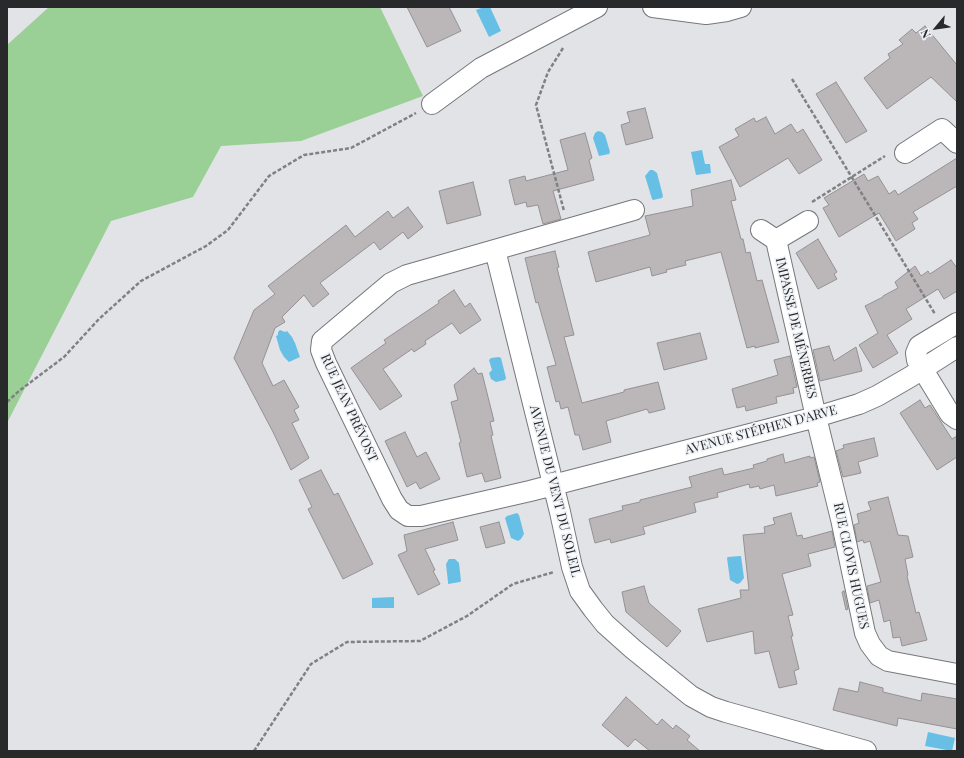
<!DOCTYPE html>
<html>
<head>
<meta charset="utf-8">
<style>
  body { margin:0 }
  #map { position:relative; width:964px; height:758px; overflow:hidden; background:#e1e3e7; font-family:"Playfair Display",serif }
  canvas { display:block }
  .frame { position:absolute; inset:0; border:8px solid #28292a; pointer-events:none }
  .north { position:absolute; left:916px; top:8px; width:40px; height:40px; -webkit-text-stroke:3px #eef1f5; paint-order:stroke; rotate:241deg; font-size:11px; font-weight:700; line-height:16px; text-align:center; color:#28292a }
  .north::after { content:''; display:block; margin:auto; width:14px; height:18px; background:#28292a; clip-path:polygon(50% 0,100% 100%,50% 72%,0 100%) }
</style>
</head>
<body>
<div id="map">
<canvas width="964" height="758"></canvas>
<div class="frame"></div>
<div class="north">N</div>
</div>
<script>
const context = document.querySelector('canvas').getContext('2d');
context.lineJoin = 'round';
function fill(path, color) { context.fillStyle = color; context.fill(path, 'evenodd'); }
const poly = rows => new Path2D(rows.map(r => 'M' + r).join(''));
function stroke(path, color, width, dash) { context.strokeStyle = color; context.lineWidth = width; context.lineCap = dash ? 'butt' : 'round'; context.setLineDash(dash || []); context.stroke(path); }
function label(font, color, halo, rows, align = 'center') {
  context.font = font + ' "Playfair Display",serif'; context.lineWidth = 3; context.setLineDash([]); context.textBaseline = 'middle'; context.strokeStyle = halo; context.fillStyle = color; for (const [text, x, y, turn = 0] of rows) {
    context.save(); context.translate(x, y); context.rotate((+turn || 0) * Math.PI / 180); context.textAlign = isNaN(turn) ? turn : align; if (halo) context.strokeText(text, 0, 0); context.fillText(text, 0, 0); context.restore();
  }
}
fill(poly([
  [49,7,380,7,423,96,301,141,221,146,193,197,111,221,7,423,7,45]
]), '#9acf96');
fill(poly([
  [484,7,490,7,501,31,489,37,476,10],
  [598,131,602,132,605,135,610,152,609,154,599,156,593,138,595,133],
  [702,150,705,164,710,164,711,173,696,175,691,152],
  [650,170,653,170,657,173,663,196,662,198,653,200,652,199,645,176],
  [280,330,285,332,287,331,292,337,295,343,300,357,289,362,284,357,280,350,276,336,278,335,278,332],
  [499,357,501,358,506,378,505,380,496,382,491,379,489,373,492,370,489,360,491,358],
  [517,513,519,515,524,534,521,539,518,541,511,538,505,518,507,516],
  [740,556,741,556,744,578,740,583,737,584,730,580,727,558,728,557],
  [449,559,455,559,459,563,461,581,460,582,448,584,448,582,446,564],
  [394,597,394,608,372,608,372,598],
  [928,732,955,738,952,751,925,746]
]), '#67bfe6');
const building = poly([
  [407,7,449,7,461,31,427,47,407,7],
  [925,26,957,65,957,102,931,77,887,109,864,78,890,58,888,54,903,44,899,40,912,29,916,33,925,26],
  [836,82,867,131,846,143,816,94,836,82],
  [645,108,653,138,626,145,621,125,630,122,627,112,645,108],
  [766,117,775,134,791,124,797,133,803,129,822,160,799,174,788,158,740,187,719,147,739,136,735,129,754,118,756,122,766,117],
  [585,133,592,158,589,160,594,180,553,191,561,219,543,224,538,205,527,207,526,202,515,205,509,180,525,176,526,181,568,170,560,140,585,133],
  [957,158,957,186,913,212,918,219,912,223,915,229,896,241,879,213,839,237,823,208,829,205,824,198,864,174,868,181,878,176,889,194,895,190,898,195,957,158],
  [731,180,736,200,731,201,741,239,743,239,746,253,750,252,757,281,762,280,779,342,755,348,755,346,747,348,721,252,685,261,686,265,666,270,667,272,652,276,650,267,596,282,588,252,650,235,645,216,693,206,691,190,731,180],
  [473,182,481,215,447,224,439,191,473,182],
  [408,207,423,227,408,239,403,232,380,250,374,242,320,283,329,294,313,307,304,295,282,317,285,322,275,328,262,363,273,386,284,380,299,407,294,410,299,420,292,423,309,458,291,470,273,432,234,358,254,310,275,294,268,286,346,225,355,237,388,211,393,218,408,207],
  [818,239,837,272,834,274,837,279,818,289,796,253,818,239],
  [555,251,559,267,557,268,574,335,564,337,582,403,624,392,624,390,658,382,665,409,649,413,647,409,606,421,611,442,583,450,579,435,575,435,568,407,561,409,559,401,556,402,547,367,556,365,538,302,536,303,525,258,555,251],
  [951,260,957,268,957,291,944,299,938,289,906,309,912,319,887,335,898,353,873,368,859,345,878,333,865,306,883,297,883,296,898,288,895,282,915,266,921,276,928,271,930,274,951,260],
  [454,290,465,307,470,303,481,320,460,334,452,323,425,341,426,344,414,352,412,349,383,369,402,396,380,410,351,368,386,343,384,340,439,303,438,301,454,290],
  [700,333,707,359,664,370,657,343,700,333],
  [829,346,834,361,856,347,862,371,820,381,813,350,829,346],
  [790,356,797,387,793,388,794,393,776,397,777,403,746,411,745,406,737,408,732,389,778,375,774,360,790,356],
  [474,368,478,374,482,373,494,421,490,422,493,435,491,436,501,478,485,482,482,473,467,477,459,443,461,442,451,402,458,400,454,385,474,368],
  [920,400,925,408,930,405,952,439,957,436,957,457,937,470,900,413,920,400],
  [405,432,417,457,426,452,440,479,420,489,416,482,407,487,385,441,405,432],
  [874,438,878,456,858,462,861,473,843,477,836,451,844,448,843,445,874,438],
  [783,454,785,463,810,456,810,458,814,457,820,482,817,483,818,486,776,496,774,485,760,489,759,486,750,488,749,484,717,493,718,497,694,503,696,512,643,527,645,534,611,543,610,539,595,543,589,519,623,510,622,506,640,502,640,500,692,487,689,477,722,468,724,475,754,468,753,465,767,461,767,459,783,454],
  [321,470,334,495,338,493,373,564,343,579,308,509,312,507,299,480,321,470],
  [888,497,898,535,908,536,913,557,905,559,908,575,907,576,916,613,919,612,927,640,902,646,900,637,893,638,890,620,884,622,879,600,870,603,867,586,881,582,870,541,864,543,863,540,857,542,854,525,859,523,857,514,871,510,868,502,888,497],
  [791,513,797,536,802,535,803,539,832,531,835,547,808,554,811,566,782,574,793,615,788,616,793,636,791,636,799,669,794,671,797,684,779,688,769,651,755,654,753,631,707,642,698,609,741,598,740,590,749,590,743,535,765,533,764,527,775,524,773,518,791,513],
  [453,522,458,540,425,549,435,570,433,571,440,584,418,595,398,555,407,551,404,535,453,522],
  [499,522,505,543,486,548,480,527,499,522],
  [644,586,649,603,681,631,667,647,626,612,622,592,644,586],
  [844,591,848,609,846,610,842,592,844,591],
  [860,682,883,688,883,692,921,701,922,693,957,699,957,729,898,718,897,726,833,710,839,688,858,692,860,682],
  [626,697,657,725,662,719,673,729,676,725,690,736,687,740,700,751,650,751,635,739,628,747,602,725,626,697]
]);
fill(building, '#bbb7b9');
stroke(building, '#959193', 1);
const street = poly([
  [653,7,706,14,727,11,741,7],
  [432,104,481,68,597,7],
  [905,153,942,129,957,143],
  [634,210,407,275,391,283,322,341,321,350,326,363,392,499,399,510,408,516,421,516,530,491,816,417,859,404,877,396,910,377,957,347],
  [808,221,776,240,816,417,841,519,865,633,870,644,879,656,888,661,957,674],
  [761,230,776,240],
  [495,250,560,512,572,567,580,591,593,609,605,624,633,649,691,696,711,707,726,712,866,751],
  [957,323,919,346,916,353,917,360,950,414,957,419]
]);
stroke(street, '#76787c', 22);
stroke(poly([
  [563,48,548,72,536,105,564,211],
  [792,79,935,314],
  [812,202,885,156],
  [7,402,19,391,64,357,99,319,141,281,206,246,228,230,269,176,304,155,351,148,416,113],
  [254,751,311,664,347,642,420,641,467,616,513,584,554,572]
]), '#808183', 2.5, [4, 2]);
stroke(street, '#fff', 20);
label('13px', '#28292a', '#eef1f5', [
  ["IMPASSE DE MÉNERBES",796,328,77],
  ["RUE JEAN PRÉVOST",349,408,65],
  ["AVENUE STÉPHEN D'ARVE",761,430,-15],
  ["AVENUE DU VENT DU SOLEIL",555,491,76],
  ["RUE CLOVIS HUGUES",851,566,78]
]);
</script>
</body>
</html>
